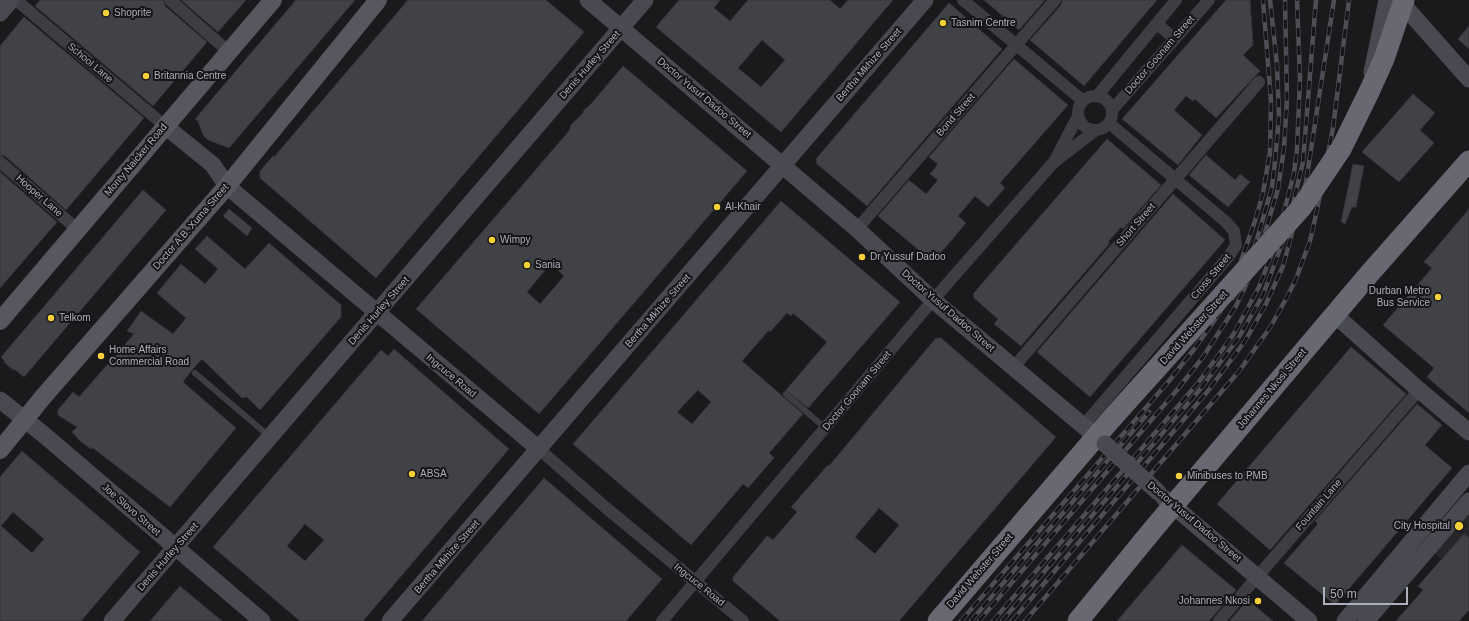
<!DOCTYPE html>
<html>
<head>
<meta charset="utf-8">
<style>
  body { margin:0 }
  #map { position:relative; width:1469px; height:621px; overflow:hidden; background:#1a1a1c; font-family:Arial,sans-serif }
  canvas { display:block }
  .scale { position:absolute; left:1323px; top:587px; width:85px; height:18px; box-sizing:border-box; border:2px solid #acafbc; border-top:0; padding-left:5px; font-size:12px; line-height:14px; white-space:nowrap; color:#acafbc; -webkit-text-stroke:3px #151517; paint-order:stroke }
</style>
</head>
<body>
<div id="map">
<canvas width="1469" height="621"></canvas>
<div class="scale">50 m</div>
</div>
<script>
const context = document.querySelector('canvas').getContext('2d');
context.lineJoin = 'round';
function fill(path, color) { context.fillStyle = color; context.fill(path, 'evenodd'); }
const poly = rows => new Path2D(rows.map(r => 'M' + r).join(''));
function stroke(path, color, width, dash) { context.strokeStyle = color; context.lineWidth = width; context.lineCap = dash ? 'butt' : 'round'; context.setLineDash(dash || []); context.stroke(path); }
function label(font, color, halo, rows, align = 'center') {
  context.font = font + ' Arial,sans-serif'; context.lineWidth = 4; context.setLineDash([]); context.textBaseline = 'middle'; context.strokeStyle = halo; context.fillStyle = color; for (const [text, x, y, turn = 0] of rows) {
    context.save(); context.translate(x, y); context.rotate((+turn || 0) * Math.PI / 180); context.textAlign = isNaN(turn) ? turn : align; if (halo) context.strokeText(text, 0, 0); context.fillText(text, 0, 0); context.restore();
  }
}
fill(poly([
  [1469,503,1469,582,1429,549]
]), '#262629');
const building = poly([
  [40,0,163,0,165,6,207,42,153,106,35,6,40,0],
  [181,0,246,0,218,32,181,0],
  [296,0,355,0,229,148,208,140,203,135,198,121,195,119,296,0],
  [408,0,546,0,584,32,376,278,260,178,260,171,273,156,274,157,408,0],
  [679,0,720,0,714,8,730,21,748,0,830,0,840,9,848,0,893,0,781,132,656,27,679,0],
  [762,40,785,60,761,87,738,68,762,40],
  [984,0,1045,0,1019,30,984,0],
  [1062,0,1157,0,1084,86,1030,40,1061,5,1062,0],
  [1226,0,1250,0,1253,45,1243,55,1260,71,1216,118,1195,99,1193,101,1186,96,1174,110,1202,135,1178,165,1122,119,1226,0],
  [949,3,1002,49,867,206,817,164,816,159,949,3],
  [24,17,144,118,66,210,5,156,0,155,0,46,24,17],
  [1469,26,1469,49,1458,39,1469,26],
  [1014,59,1068,105,1000,183,1005,188,988,207,975,196,958,216,966,223,933,262,878,216,909,180,926,194,938,180,930,174,938,164,929,157,1014,59],
  [623,66,747,171,539,414,416,309,569,131,571,125,583,113,584,110,591,104,623,66],
  [551,263,564,276,540,304,527,292,551,263],
  [1413,94,1435,113,1420,130,1434,143,1399,182,1362,152,1413,94],
  [1107,139,1161,185,1123,229,1121,227,1108,242,1110,243,1021,346,994,324,998,319,974,298,973,294,1107,139],
  [1206,155,1235,180,1240,174,1250,182,1228,207,1189,175,1206,155],
  [1353,164,1364,166,1356,207,1352,207,1345,224,1341,222,1353,164],
  [0,172,57,222,0,288,0,172],
  [143,190,166,210,24,377,14,369,13,370,4,362,5,361,1,357,143,190],
  [1173,194,1225,240,1090,397,1037,352,1173,194],
  [781,201,900,302,808,408,786,390,827,342,793,313,791,316,787,313,770,332,769,330,742,361,803,414,769,453,774,458,748,488,743,484,691,545,573,444,781,201],
  [698,390,711,402,692,424,677,412,698,390],
  [229,209,252,228,247,236,223,216,229,209],
  [1469,209,1469,413,1427,377,1434,368,1383,325,1432,268,1424,262,1469,209],
  [207,236,245,269,269,243,341,305,341,317,260,410,247,397,242,398,202,359,192,370,183,382,236,428,170,507,93,448,91,449,79,440,72,432,77,427,58,415,58,410,73,392,79,397,134,334,127,331,141,311,173,334,186,318,157,293,181,264,205,284,218,269,195,249,207,236],
  [936,338,941,338,1056,437,899,621,780,621,733,581,733,577,767,536,773,540,797,512,791,507,828,465,829,466,936,338],
  [879,508,899,525,875,554,855,537,879,508],
  [1351,347,1406,394,1270,550,1217,504,1351,347],
  [394,349,509,449,363,621,300,621,213,547,381,350,388,356,394,349],
  [305,524,324,540,305,561,287,546,305,524],
  [1417,404,1442,425,1425,445,1452,468,1335,605,1284,563,1318,524,1315,521,1417,404],
  [22,451,140,552,81,621,0,621,0,477,22,451],
  [13,512,44,539,32,553,1,526,13,512],
  [544,478,662,579,626,621,422,621,544,478],
  [1464,534,1469,538,1469,610,1459,621,1396,621,1423,590,1418,586,1464,534],
  [1182,545,1236,590,1209,621,1117,621,1182,545],
  [180,586,199,602,222,621,150,621,180,586],
  [1248,600,1273,621,1231,621,1230,620,1248,600]
]);
fill(building, '#414246');
stroke(building, '#343438', 1);
stroke(poly([
  [195,373,270,437],
  [786,394,825,428]
]), '#3d3d43', 6);
stroke(poly([
  [16,0,165,126],
  [170,0,229,52],
  [963,0,1083,101],
  [1157,24,1175,39],
  [1097,96,1176,0],
  '1078 113a17 17 0 1 1 34 0a17 17 0 1 1-34 0Z',
  [1112,110,1209,0],
  [1055,160,1078,116],
  [0,162,77,229],
  [857,229,1055,0],
  [1013,368,1259,82],
  [1083,426,1229,256,1236,245,1234,231,1226,222,1109,123],
  [539,449,605,507,743,621],
  [662,621,933,300,1053,163,1096,130],
  [1219,621,1419,390]
]), '#3d3d43', 12);
stroke(poly([
  [588,0,857,229,933,300,1105,444],
  [1399,0,1469,79],
  [0,13,11,0],
  [1372,72,1387,0],
  [165,126,213,165,227,186,539,449],
  [1335,315,1419,390,1469,432],
  [0,400,43,434,262,621],
  [1164,498,1309,621],
  [112,621,645,0],
  [390,621,925,0],
  [1345,621,1469,473],
  [1366,621,1469,501]
]), '#494a51', 17);
stroke(poly([
  [0,321,273,0],
  [0,450,43,397,227,186,378,0]
]), '#575760', 18);
stroke(poly([
  [1369,92,1384,59,1404,0],
  [938,621,1113,417],
  [1078,621,1155,527,1370,273,1469,161]
]), '#676872', 21);
const rail = poly([
  [1257,259,1278,189,1284,148,1287,99,1285,0],
  [1233,298,1250,262,1260,229,1272,187,1275,162,1279,116,1277,65,1270,0],
  [961,621,1169,381,1195,348,1219,314,1230,292,1255,221,1263,193,1270,152,1271,101,1263,0],
  [971,621,1149,412],
  [979,621,1177,390,1203,357,1236,306,1252,272],
  [993,621,1198,383,1233,335,1259,287,1276,243,1294,173,1297,149,1300,79,1297,0],
  [1002,621,1202,387,1239,337,1263,295,1286,233,1303,162,1316,0],
  [1012,621,1208,391,1245,341,1265,306,1283,266,1306,182,1334,0],
  [1025,621,1240,370,1271,326,1287,297,1296,279,1310,241,1317,210,1333,128,1349,0]
]);
stroke(rail, '#4e4f56', 4.5);
stroke(rail, '#151517', 3, [9]);
stroke(poly([
  [1105,444,1158,492]
]), '#494a51', 17);
stroke(poly([
  [1113,417,1301,208,1341,149,1369,92]
]), '#676872', 21);
for (const [x, y, r, color] of [
  [106,13,4,"#f5d039"],
  [943,23,4,"#f5d039"],
  [146,76,4,"#f5d039"],
  [717,207,4,"#f5d039"],
  [492,240,4,"#f5d039"],
  [862,257,4,"#f5d039"],
  [527,265,4,"#f5d039"],
  [1438,297,4,"#f5d039"],
  [51,318,4,"#f5d039"],
  [101,356,4,"#f5d039"],
  [412,474,4,"#f5d039"],
  [1179,476,4,"#f5d039"],
  [1459,526,5,"#f5d039"],
  [1258,601,4,"#f5d039"]
]) { const dot = new Path2D(); dot.arc(x, y, r, 0, 2 * Math.PI); context.fillStyle = color; context.fill(dot); stroke(dot, '#151517', 1.5); }
label('10px', '#acafbc', '#151517', [
  ["Shoprite",114,13],
  ["Tasnim Centre",951,23],
  ["Britannia Centre",154,76],
  ["Al-Khair",725,207],
  ["Wimpy",500,240],
  ["Dr Yussuf Dadoo",870,257],
  ["Sania",535,265],
  ["Durban Metro",1430,291,"right"],
  ["Bus Service",1430,303,"right"],
  ["Telkom",59,318],
  ["Home Affairs",109,350],
  ["Commercial Road",109,362],
  ["ABSA",420,474],
  ["Minibuses to PMB",1187,476],
  ["City Hospital",1450,526,"right"],
  ["Johannes Nkosi",1250,601,"right"]
], 'left');
label('10px', '#acafbc', '#151517', [
  ["Doctor Goonam Street",1160,55,-49],
  ["School Lane",90,63,40],
  ["Denis Hurley Street",590,65,-49],
  ["Bertha Mkhize Street",869,65,-49],
  ["Doctor Yusuf Dadoo Street",704,98,40],
  ["Bond Street",956,115,-49],
  ["Monty Naicker Road",136,160,-50],
  ["Hooper Lane",39,196,41],
  ["Short Street",1136,225,-49],
  ["Doctor A.B. Xuma Street",191,227,-49],
  ["Cross Street",1211,277,-50],
  ["Denis Hurley Street",379,311,-49],
  ["Bertha Mkhize Street",658,311,-49],
  ["Doctor Yusuf Dadoo Street",948,311,41],
  ["David Webster Street",1194,328,-48],
  ["Ingcuce Road",451,376,40],
  ["Johannes Nkosi Street",1272,389,-50],
  ["Doctor Goonam Street",857,391,-50],
  ["Fountain Lane",1319,505,-49],
  ["Joe Slovo Street",131,510,41],
  ["Doctor Yusuf Dadoo Street",1194,522,40],
  ["Denis Hurley Street",168,557,-49],
  ["Bertha Mkhize Street",447,557,-49],
  ["David Webster Street",980,571,-49],
  ["Ingcuce Road",699,585,39]
]);
</script>
</body>
</html>
